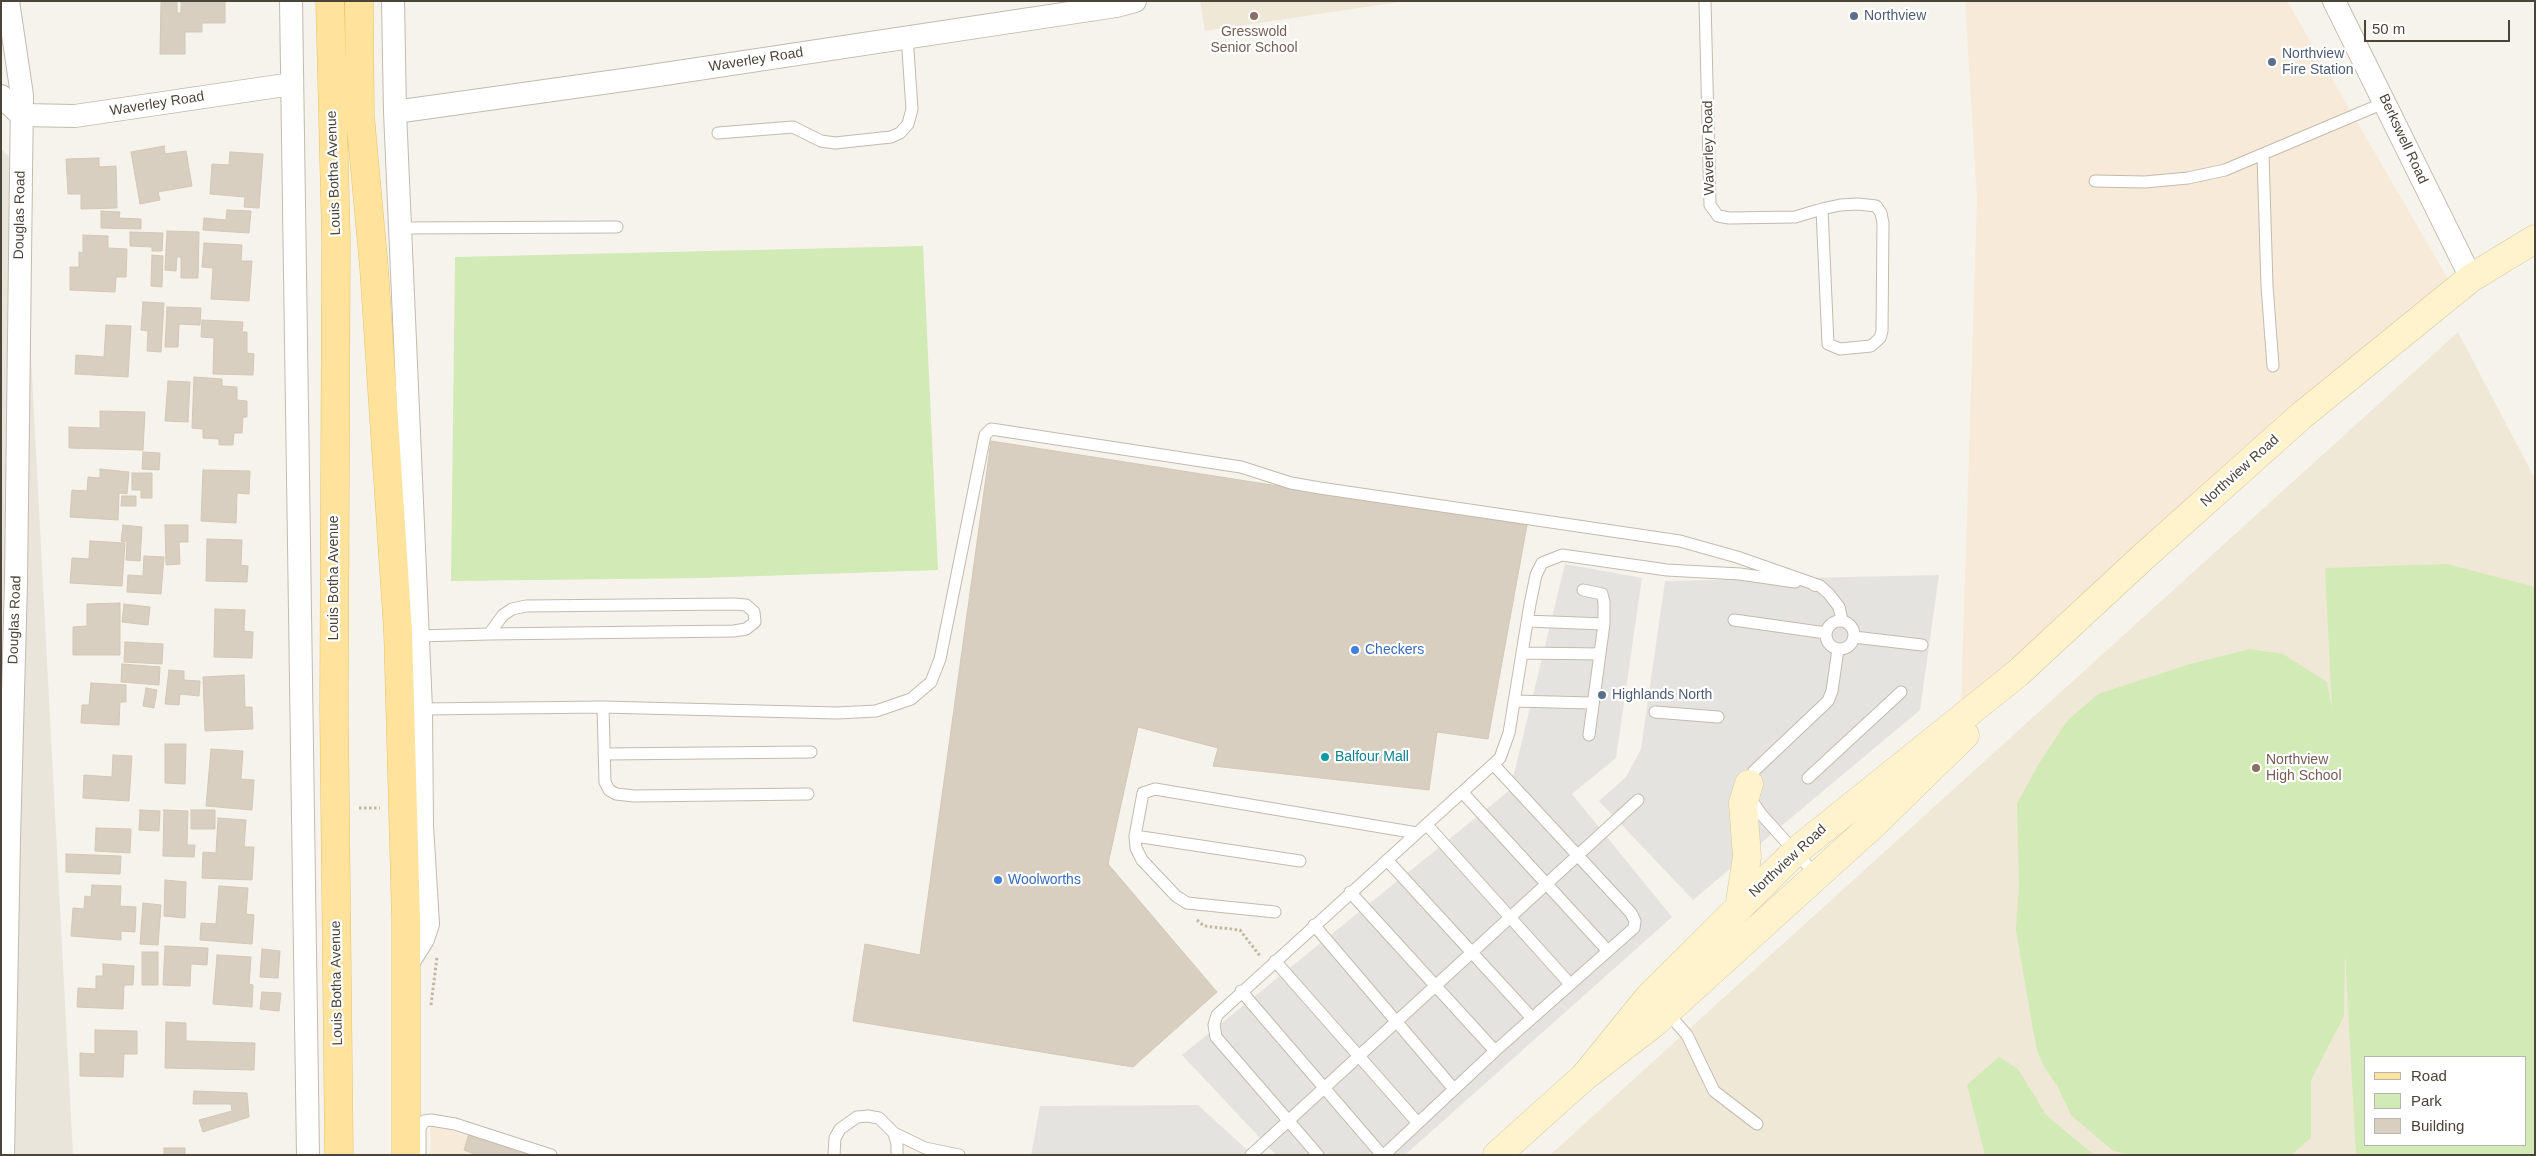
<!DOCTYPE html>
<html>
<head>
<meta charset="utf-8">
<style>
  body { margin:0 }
  #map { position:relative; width:2536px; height:1156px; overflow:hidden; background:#f6f3ec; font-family:Helvetica,sans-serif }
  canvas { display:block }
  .frame { position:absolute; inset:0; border:2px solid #4b4439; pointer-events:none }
  .legend { position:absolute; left:2364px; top:1056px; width:162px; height:90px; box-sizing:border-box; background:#fff; border:1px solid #b7b4b0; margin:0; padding:6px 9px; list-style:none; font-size:15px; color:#4b4439 }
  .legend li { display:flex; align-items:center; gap:10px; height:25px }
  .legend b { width:25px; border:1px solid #b7b4b0 }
  .scale { position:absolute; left:2364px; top:20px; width:146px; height:22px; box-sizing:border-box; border:2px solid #4b4439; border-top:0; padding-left:6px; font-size:15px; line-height:18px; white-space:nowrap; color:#4b4439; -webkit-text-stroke:4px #fff; paint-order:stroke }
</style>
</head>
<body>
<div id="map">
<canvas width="2536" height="1156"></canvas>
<div class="frame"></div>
<ul class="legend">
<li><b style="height:6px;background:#ffe39c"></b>Road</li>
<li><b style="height:14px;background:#d2eab5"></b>Park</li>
<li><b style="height:14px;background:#d8cfc1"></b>Building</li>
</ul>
<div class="scale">50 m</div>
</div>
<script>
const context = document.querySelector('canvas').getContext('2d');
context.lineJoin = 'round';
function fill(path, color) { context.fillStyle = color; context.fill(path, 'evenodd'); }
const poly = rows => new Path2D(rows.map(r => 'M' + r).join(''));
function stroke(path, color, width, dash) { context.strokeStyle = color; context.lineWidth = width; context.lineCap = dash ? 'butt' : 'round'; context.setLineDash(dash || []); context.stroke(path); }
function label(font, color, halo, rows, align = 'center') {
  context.font = font + ' Helvetica,sans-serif'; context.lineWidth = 4.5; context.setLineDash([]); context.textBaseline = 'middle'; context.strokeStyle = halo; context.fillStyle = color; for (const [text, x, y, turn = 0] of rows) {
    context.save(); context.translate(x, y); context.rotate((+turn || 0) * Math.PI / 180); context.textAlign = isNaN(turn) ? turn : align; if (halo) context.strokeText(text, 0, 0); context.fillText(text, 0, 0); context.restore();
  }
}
fill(poly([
  [1,149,21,167,73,1155,1,1155]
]), '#eae5da');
fill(poly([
  [1965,1,2287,1,2448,279,1960,734,1977,200],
  [430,1123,524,1155,431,1155]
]), '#f7ead8');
fill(poly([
  [1200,1,1406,1,1205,31],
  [2458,332,2535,479,2535,1155,1550,1155],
  [2365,1057,2525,1057,2525,1145,2365,1145]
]), '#efe8d6');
fill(poly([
  [923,246,938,570,701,578,451,581,455,257],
  [2447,564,2535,587,2535,1155,2356,1155,2345,952,2344,1016,2311,1080,2311,1138,2292,1154,2285,1155,2129,1155,2112,1150,2071,1115,2058,1087,2043,1065,2037,1050,2031,1019,2016,930,2019,886,2017,804,2038,765,2067,721,2098,694,2190,664,2250,649,2283,654,2327,682,2332,708,2325,568],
  [2365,1057,2525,1057,2525,1145,2365,1145],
  [1999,1057,2018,1069,2046,1115,2094,1155,1985,1155,1967,1085]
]), '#d2eab5');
fill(poly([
  [1565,564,1642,578,1616,758,1572,794,1672,917,1405,1155,1276,1155,1182,1055,1510,790],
  [1939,575,1920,710,1693,900,1599,801,1626,777,1641,749,1665,581],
  [1198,1105,1253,1155,1031,1155,1040,1106]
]), '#e5e3e0');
const building = poly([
  [161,1,177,1,177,13,181,13,181,1,225,1,225,23,202,23,202,32,185,32,185,54,160,54,161,1],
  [164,146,165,154,186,151,192,186,158,192,160,200,140,204,131,152,164,146],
  [230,152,263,154,259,208,244,207,245,197,210,194,212,164,229,165,230,152],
  [99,158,99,167,116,166,117,208,81,209,81,194,68,194,66,159,99,158],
  [227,210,251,211,249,233,203,230,204,218,226,220,227,210],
  [101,211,120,212,119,218,141,219,141,229,101,228,101,211],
  [167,231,199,232,198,278,181,278,181,257,177,257,176,271,165,270,167,231],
  [130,232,163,233,162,251,152,251,152,247,130,246,130,232],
  [83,235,108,236,108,248,127,249,126,277,116,277,115,292,70,290,70,267,79,267,79,252,83,253,83,235],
  [204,243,242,245,241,261,252,261,249,301,211,299,213,268,202,267,204,243],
  [152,255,163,256,162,287,151,286,152,255],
  [143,302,164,303,161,352,147,351,148,331,141,330,143,302],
  [167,307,201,308,200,325,179,324,178,347,165,347,167,307],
  [202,320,243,322,242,332,247,332,247,353,254,354,253,375,213,374,214,338,201,337,202,320],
  [106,325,131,326,128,377,75,374,76,355,104,357,106,325],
  [194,377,222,379,222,386,237,387,237,400,247,401,247,417,243,417,242,433,234,433,233,445,219,445,219,439,203,438,203,429,192,428,194,377],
  [168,381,190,382,188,422,165,421,168,381],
  [100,411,145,412,143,450,69,448,69,427,100,428,100,411],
  [991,441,1527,525,1488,739,1437,732,1429,790,1213,766,1218,748,1138,727,1108,864,1217,992,1133,1067,853,1021,865,944,920,955,991,441],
  [143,452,160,453,159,470,142,469,143,452],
  [100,469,129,472,127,494,119,493,118,520,70,517,72,490,87,491,88,477,100,478,100,469],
  [203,470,250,471,249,494,237,493,236,523,201,521,203,470],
  [132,473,152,473,152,498,141,498,141,490,132,490,132,473],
  [122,496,136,496,136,506,121,506,122,496],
  [123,525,142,527,140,561,126,560,127,542,121,541,123,525],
  [165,525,188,525,188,542,179,542,180,564,166,565,165,525],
  [207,539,242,540,241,565,248,566,247,582,206,581,207,539],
  [90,541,125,543,122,586,70,583,72,558,89,559,90,541],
  [144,556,164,557,161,594,127,592,128,575,143,576,144,556],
  [120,603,120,655,73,655,73,627,87,626,87,604,120,603],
  [124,604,150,607,148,625,122,622,124,604],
  [215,609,245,610,244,631,253,632,252,658,214,657,215,609],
  [125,642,163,644,162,664,124,662,125,642],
  [122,664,160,667,159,685,121,682,122,664],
  [169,670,184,671,184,680,200,681,199,696,180,694,179,705,165,704,169,670],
  [244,675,245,707,252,707,253,729,205,731,203,677,244,675],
  [91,683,126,685,126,702,120,702,119,725,81,723,82,705,89,705,91,683],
  [146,688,157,690,154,708,143,706,146,688],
  [165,744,186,744,185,784,165,783,165,744],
  [211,749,243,751,241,779,254,780,252,810,206,806,211,749],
  [113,755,132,756,129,801,83,798,84,775,112,777,113,755],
  [140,810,160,811,159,831,139,830,140,810],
  [164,810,188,811,187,845,195,845,194,857,163,856,164,810],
  [191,810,215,810,215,829,191,829,191,810],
  [218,818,246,820,244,847,254,847,252,880,202,878,203,852,216,853,218,818],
  [96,828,131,829,130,853,95,851,96,828],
  [66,854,121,856,120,874,66,872,66,854],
  [165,880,186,882,185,918,164,916,165,880],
  [92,885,121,886,120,906,136,907,135,932,121,931,121,940,71,936,73,908,84,909,85,896,91,897,92,885],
  [219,886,248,888,246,914,254,915,252,944,200,940,201,923,216,924,219,886],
  [143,903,161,905,158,945,140,944,143,903],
  [165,946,208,948,207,965,191,964,190,986,163,985,165,946],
  [262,949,280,951,278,978,260,977,262,949],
  [142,952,158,952,158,985,142,985,142,952],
  [217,955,251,957,249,984,253,985,252,1007,213,1004,217,955],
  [103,964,134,966,133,985,124,985,123,1009,77,1007,78,988,96,989,96,976,103,976,103,964],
  [262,992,281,993,279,1011,260,1009,262,992],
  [166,1022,186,1023,186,1041,255,1043,254,1070,165,1068,166,1022],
  [95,1030,137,1031,137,1054,124,1054,123,1077,80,1076,80,1053,95,1054,95,1030],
  [194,1091,247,1093,249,1117,203,1132,199,1120,232,1111,231,1104,193,1104,194,1091],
  [469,1134,532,1155,477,1155,464,1150,469,1134],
  [164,1148,185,1148,185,1155,164,1155,164,1148]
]);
fill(building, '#d8cfc1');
stroke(building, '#d3c7b4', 1);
const service = poly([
  [1705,1,1710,205,1718,216,1729,218,1795,217,1822,209,1840,205,1858,204,1876,206,1881,213,1883,223,1882,331,1880,338,1871,346,1840,349,1828,344,1822,209],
  [718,133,793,127,821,141,835,143,891,137,900,133,908,124,912,109,907,36],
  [2263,155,2267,286,2273,366],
  [2095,181,2145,182,2188,178,2225,170,2386,102],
  [400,228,617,227],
  [1814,585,1820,586,1829,594,1839,607,1842,620],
  [1583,590,1602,594,1604,602,1604,624],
  [1734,620,1826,633],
  '1826 635a14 14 0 1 1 28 0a14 14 0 1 1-28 0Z',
  [1527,621,1604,624,1589,735],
  [418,636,489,634,503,615,512,609,526,606,734,604,746,605,754,612,755,622,746,629,734,631,489,634],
  [1854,637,1922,645],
  [1522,653,1600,654],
  [1514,701,1592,703],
  [603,707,837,713,876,711,911,699,931,682,940,659,985,435,991,429,1241,467,1291,483,1320,488,1680,541,1737,557,1820,586],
  [421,709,603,707,605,782,609,790,616,794,634,796,808,794],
  [1655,712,1718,717],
  [604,754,811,752],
  [1808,778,1901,692],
  [1463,793,1608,951],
  [1427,825,1570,984],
  [1135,836,1300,861],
  [1387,860,1531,1017],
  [1816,875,1761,814,1752,801,1749,784,1754,771,1828,701,1832,691,1838,649],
  [1350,892,1495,1051],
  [1275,912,1187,903,1176,896,1142,860,1136,848,1135,836,1143,793,1155,789,1417,833,1500,758,1509,733,1530,604,1536,575,1542,563,1562,555,1667,570,1740,574,1795,582],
  [1314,925,1453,1088],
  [1275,961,1417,1122],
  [1241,991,1382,1155],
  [1666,1011,1687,1035,1714,1091,1757,1124],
  [894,1133,925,1148,959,1155],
  [420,1155,420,1128,424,1121,431,1120,455,1124,551,1155],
  [834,1155,835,1138,840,1129,857,1117,868,1116,879,1118,894,1133,897,1144,897,1155],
  [1251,1155,1638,800],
  [1318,1155,1216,1037,1214,1025,1217,1015,1417,833],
  [1384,1155,1495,1051,1634,928,1635,921,1631,913,1494,765]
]);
const minor = poly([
  [291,1,308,1155],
  [393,1,395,112,421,709,422,826,428,924,423,939,406,966],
  [2334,1,2471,278],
  [1,96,21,115],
  [395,112,638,78,1116,6,1135,1],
  [21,115,75,116,292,84],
  [3,1155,9,838,16,583,22,95,8,1]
]);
const secondary = poly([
  [1739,908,1747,857,1743,803,1749,784],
  [1584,1077,1649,997,1795,852,2018,673,2142,558,2301,416,2471,278,2535,239],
  [1497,1155,1584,1077,1653,1024,1876,822,1965,735]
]);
const primary = poly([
  [330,1,336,239,334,711,339,1155],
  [359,1,360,115,374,268,398,632,406,920,406,1155]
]);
stroke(service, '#c2bbae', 13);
stroke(minor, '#c2bbae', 24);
stroke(secondary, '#d6c79b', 29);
stroke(primary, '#e6c16a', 29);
stroke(poly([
  [359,808,380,808],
  [1197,920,1204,926,1240,930,1260,956],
  [431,1005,437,957]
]), '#c4b79f', 3, [2.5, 2.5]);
stroke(service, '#fff', 11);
stroke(minor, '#fff', 22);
stroke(secondary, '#fff3cd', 28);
stroke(primary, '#ffe39c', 28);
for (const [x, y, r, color] of [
  [1254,16,5,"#8d6e63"],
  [1854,16,5,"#5c6f8a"],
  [2272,62,5,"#5c6f8a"],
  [1355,650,5,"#3f7fe0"],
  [1602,695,5,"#5c6f8a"],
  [1325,757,5,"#0f9aa8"],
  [2256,768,5,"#8d6e63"],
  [998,880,5,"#3f7fe0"]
]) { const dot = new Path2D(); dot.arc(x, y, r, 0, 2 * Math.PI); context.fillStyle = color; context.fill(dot); stroke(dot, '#fff', 2); }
label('14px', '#4e5e75', '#fff', [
  ["Northview",1864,16],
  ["Northview",2282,54],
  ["Fire Station",2282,70],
  ["Highlands North",1612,695]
], 'left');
label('14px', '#785e54', '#fff', [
  ["Gresswold",1254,32],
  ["Senior School",1254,48],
  ["Northview",2266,760,"left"],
  ["High School",2266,776,"left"]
]);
label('14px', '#4b4439', '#fff', [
  ["Waverley Road",756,60,-9],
  ["Waverley Road",157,104,-9],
  ["Berkswell Road",2403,139,65],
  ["Waverley Road",1709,148,-91],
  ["Louis Botha Avenue",334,173,-92],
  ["Douglas Road",20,215,-89],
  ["Northview Road",2240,471,-42],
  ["Louis Botha Avenue",334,578,-90],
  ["Douglas Road",15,620,-88],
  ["Northview Road",1788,861,-43],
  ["Louis Botha Avenue",337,983,-91]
]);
label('14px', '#366cbe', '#fff', [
  ["Checkers",1365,650],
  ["Woolworths",1008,880]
], 'left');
label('14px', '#0d838f', '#fff', [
  ["Balfour Mall",1335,757]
], 'left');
</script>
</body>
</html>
